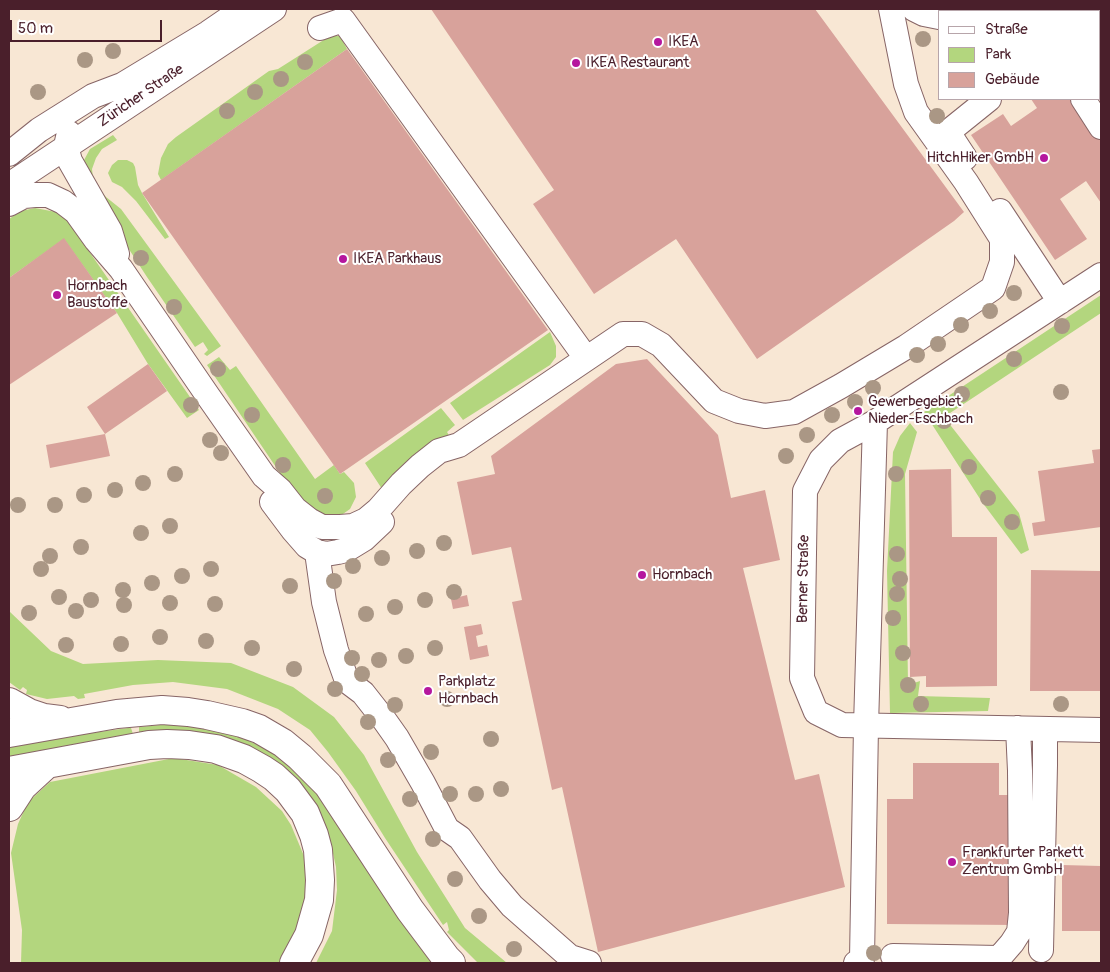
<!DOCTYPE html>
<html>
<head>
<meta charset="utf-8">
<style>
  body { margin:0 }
  #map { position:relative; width:1110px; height:972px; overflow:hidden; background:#f8e7d4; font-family:Pangolin,sans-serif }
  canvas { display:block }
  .frame { position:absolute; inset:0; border:10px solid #4a1f2b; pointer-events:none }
  .legend { position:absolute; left:938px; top:10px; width:162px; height:90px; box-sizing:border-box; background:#fff; border:1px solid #b7a5aa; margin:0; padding:6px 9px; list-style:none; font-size:15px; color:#4a1f2b }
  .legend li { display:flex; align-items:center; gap:10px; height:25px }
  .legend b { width:25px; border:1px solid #b7a5aa }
  .scale { position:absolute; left:10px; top:20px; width:152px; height:22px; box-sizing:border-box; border:2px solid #4a1f2b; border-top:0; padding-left:6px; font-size:15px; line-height:18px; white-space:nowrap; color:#4a1f2b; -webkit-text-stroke:4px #fff; paint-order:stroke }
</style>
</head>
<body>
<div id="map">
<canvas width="1110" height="972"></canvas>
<div class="frame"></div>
<ul class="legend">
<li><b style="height:6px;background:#fff"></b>Straße</li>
<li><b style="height:14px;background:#b3d67e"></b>Park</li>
<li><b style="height:14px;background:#d8a29b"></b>Gebäude</li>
</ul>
<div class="scale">50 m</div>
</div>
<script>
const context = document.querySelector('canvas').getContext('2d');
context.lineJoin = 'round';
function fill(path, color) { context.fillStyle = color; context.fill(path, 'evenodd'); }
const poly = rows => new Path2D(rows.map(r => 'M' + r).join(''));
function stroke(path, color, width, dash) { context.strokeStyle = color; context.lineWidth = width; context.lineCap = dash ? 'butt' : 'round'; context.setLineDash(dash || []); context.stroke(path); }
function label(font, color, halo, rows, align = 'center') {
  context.font = font + ' Pangolin,sans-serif'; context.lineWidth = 4; context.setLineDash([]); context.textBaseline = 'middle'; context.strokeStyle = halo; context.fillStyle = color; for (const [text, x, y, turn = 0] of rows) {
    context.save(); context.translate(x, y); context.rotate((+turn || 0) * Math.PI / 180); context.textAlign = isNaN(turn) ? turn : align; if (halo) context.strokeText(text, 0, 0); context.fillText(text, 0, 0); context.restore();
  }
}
fill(poly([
  [330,36,340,36,347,49,161,180,158,174,161,158,168,144,176,137,269,71,278,69],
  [113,135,117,140,102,149,96,158,92,169,93,178,97,187,106,197,121,209,221,346,207,356,204,354,208,350,203,342,195,347,147,277,108,217,83,162,90,149],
  [118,160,127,160,133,163,135,167,138,185,142,193,169,237,165,239,136,201,122,187,112,182,108,173,112,165],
  [35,208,56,212,68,221,199,410,187,418,148,364,117,313,64,239,9,278,9,219,21,211],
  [1101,295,1101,313,944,417,1019,513,1029,550,1021,554,982,502,924,412],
  [550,332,556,346,556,357,550,365,463,420,450,403],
  [219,357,230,370,236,366,315,479,334,465,340,474,344,472,354,483,356,497,350,509,340,516,327,516,313,509,299,499,286,482,207,365],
  [441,408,455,425,447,432,450,437,384,492,365,463],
  [910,423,917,432,905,474,908,685,920,681,918,696,990,698,988,711,890,713,887,571,893,452,900,436],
  [9,611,51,651,83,664,158,660,231,663,293,687,334,717,364,755,417,852,465,928,507,963,478,963,447,932,449,930,447,922,443,925,385,838,356,791,328,752,310,730,278,709,227,689,173,682,133,685,84,694,85,698,78,699,74,696,47,699,26,694,27,690,23,687,20,690,9,682],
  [171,724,194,725,220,730,247,740,268,750,292,767,311,785,436,963,316,963,332,931,337,890,336,867,330,840,253,752,9,759,9,746,54,738,128,728,131,728,133,734,139,732,139,727],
  [174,758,218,765,256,787,282,811,291,825,304,856,310,888,286,963,21,963,22,930,11,853,18,824,28,802,50,782]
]), '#b3d67e');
fill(poly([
  [431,9,815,9,964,212,954,221,757,359,676,239,594,294,533,204,554,190],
  [347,49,548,330,340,474,142,193],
  [1031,99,1078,99,1101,133,1101,203,1086,181,1060,199,1087,239,1055,260,971,135,1003,114,1011,126,1037,108],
  [64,238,117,313,9,385,9,278],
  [647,359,718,435,731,498,765,490,780,560,743,568,795,780,819,774,845,887,598,952,562,787,552,790,512,602,522,600,511,547,472,555,457,482,495,474,491,456,616,364],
  [148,364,167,391,105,434,87,407],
  [105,434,110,456,50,468,46,445],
  [1101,449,1101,527,1034,536,1032,523,1045,521,1038,471,1094,463,1092,450],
  [951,469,952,537,997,537,997,686,926,687,926,676,910,677,909,470],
  [1031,570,1101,571,1101,691,1030,691],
  [467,595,469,606,453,609,451,599],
  [481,624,483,634,476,636,478,647,487,645,489,656,470,660,464,627],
  [913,763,999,763,999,795,1017,795,1016,925,887,924,887,799,913,799],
  [1062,865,1101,866,1101,931,1062,931]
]), '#d8a29b');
const minor = poly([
  [914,9,924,14,939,17],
  [963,11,968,9],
  [320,28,343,20,586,358],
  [1083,99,1101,127],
  [69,133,66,146,70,161,110,231,117,254],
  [9,154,39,130,93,96,122,85,208,33,243,9],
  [965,158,948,132,989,99],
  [9,185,274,9],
  [9,204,24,196,35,195,48,195,63,202,76,212,96,240,121,269,208,396,264,476,280,490,295,509,309,520,322,527,340,527,353,526,366,520,378,510,401,484,420,466,439,451,459,445,623,334,642,334,661,345,714,401,739,411,765,416,794,412,841,386,906,347,993,288,1002,262,1002,239,966,182,916,112,906,84,891,9],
  [1000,211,1060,302],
  [1101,275,875,422,840,441,821,460,805,491,802,678,816,712,842,725,1101,730],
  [272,502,293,530,307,546,317,552,326,554,338,552,346,550,364,539,382,522],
  [317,552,324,602,336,650,347,681,363,693,385,721,397,738,423,783,447,829,460,838,490,880,512,906,570,957,589,963],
  [1041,950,1045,765,1045,729],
  [893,956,999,958,1012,943,1019,932,1021,913,1020,771,1018,728],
  [856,963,862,959,866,726,875,422]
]);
const highway = poly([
  [9,702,29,713,44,718,60,720],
  [9,733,117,714,162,710,188,712,207,715,242,723,259,729,283,743,300,757,328,785,410,910,446,958,451,963],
  [9,771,149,745,167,744,189,745,216,749,244,759,262,769,274,777,288,790,305,813,314,835,318,850,320,880,319,900,309,935,294,963],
  [9,807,22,787,47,764]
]);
stroke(minor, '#876566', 26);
stroke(highway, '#876566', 30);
stroke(minor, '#fff', 24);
stroke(highway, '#fff', 28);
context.fillStyle = '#aa9785';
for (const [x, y] of [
  [923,39],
  [113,51],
  [85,60],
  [305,62],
  [281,79],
  [38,92],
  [255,92],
  [227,111],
  [937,116],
  [141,258],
  [1014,293],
  [174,307],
  [990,311],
  [961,325],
  [1062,326],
  [938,344],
  [917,355],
  [1014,359],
  [218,369],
  [873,388],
  [1061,392],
  [962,394],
  [855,402],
  [191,405],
  [252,415],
  [832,415],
  [944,421],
  [807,435],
  [210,440],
  [221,453],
  [786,456],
  [283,465],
  [969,467],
  [175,474],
  [896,474],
  [143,483],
  [115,490],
  [84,495],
  [325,496],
  [988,498],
  [18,505],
  [55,505],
  [1012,522],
  [170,526],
  [141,533],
  [444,543],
  [81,547],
  [417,551],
  [897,554],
  [50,556],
  [382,558],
  [353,566],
  [41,569],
  [211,569],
  [182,576],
  [900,579],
  [334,581],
  [152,583],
  [290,586],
  [123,590],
  [454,592],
  [897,594],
  [59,597],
  [91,600],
  [425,600],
  [170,603],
  [215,604],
  [124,605],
  [395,607],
  [76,611],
  [29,613],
  [366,614],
  [893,618],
  [160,637],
  [206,641],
  [121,644],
  [66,645],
  [252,648],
  [435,648],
  [903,653],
  [406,656],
  [352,658],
  [379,660],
  [294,669],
  [362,674],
  [908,685],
  [335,689],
  [447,699],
  [921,704],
  [1061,704],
  [395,705],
  [368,722],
  [491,739],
  [431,752],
  [388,760],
  [501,789],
  [450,794],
  [476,794],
  [410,799],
  [433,839],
  [455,879],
  [479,916],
  [514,949],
  [874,953]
]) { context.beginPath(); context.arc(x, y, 8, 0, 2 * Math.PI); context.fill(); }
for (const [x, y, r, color] of [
  [658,42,5,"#b5179e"],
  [576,63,5,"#b5179e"],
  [1044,158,5,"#b5179e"],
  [343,259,5,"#b5179e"],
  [57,295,5,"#b5179e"],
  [858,411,5,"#b5179e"],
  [642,575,5,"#b5179e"],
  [428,691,5,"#b5179e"],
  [952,862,5,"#b5179e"]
]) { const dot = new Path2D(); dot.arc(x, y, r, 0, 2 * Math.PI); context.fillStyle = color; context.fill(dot); stroke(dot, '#fff', 2); }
label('15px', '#4a1f2b', '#fff', [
  ["IKEA",668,42],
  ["IKEA Restaurant",586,63],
  ["HitchHiker GmbH",1034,158,"right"],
  ["IKEA Parkhaus",353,259],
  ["Hornbach",67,286],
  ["Baustoffe",67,303],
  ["Gewerbegebiet",868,402],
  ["Nieder-Eschbach",868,419],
  ["Hornbach",652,575],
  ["Parkplatz",438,682],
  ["Hornbach",438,699],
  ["Frankfurter Parkett",962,853],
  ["Zentrum GmbH",962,870]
], 'left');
label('15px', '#4a1f2b', '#fff', [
  ["Züricher Straße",141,96,-34],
  ["Berner Straße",804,579,-89]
]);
</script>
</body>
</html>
